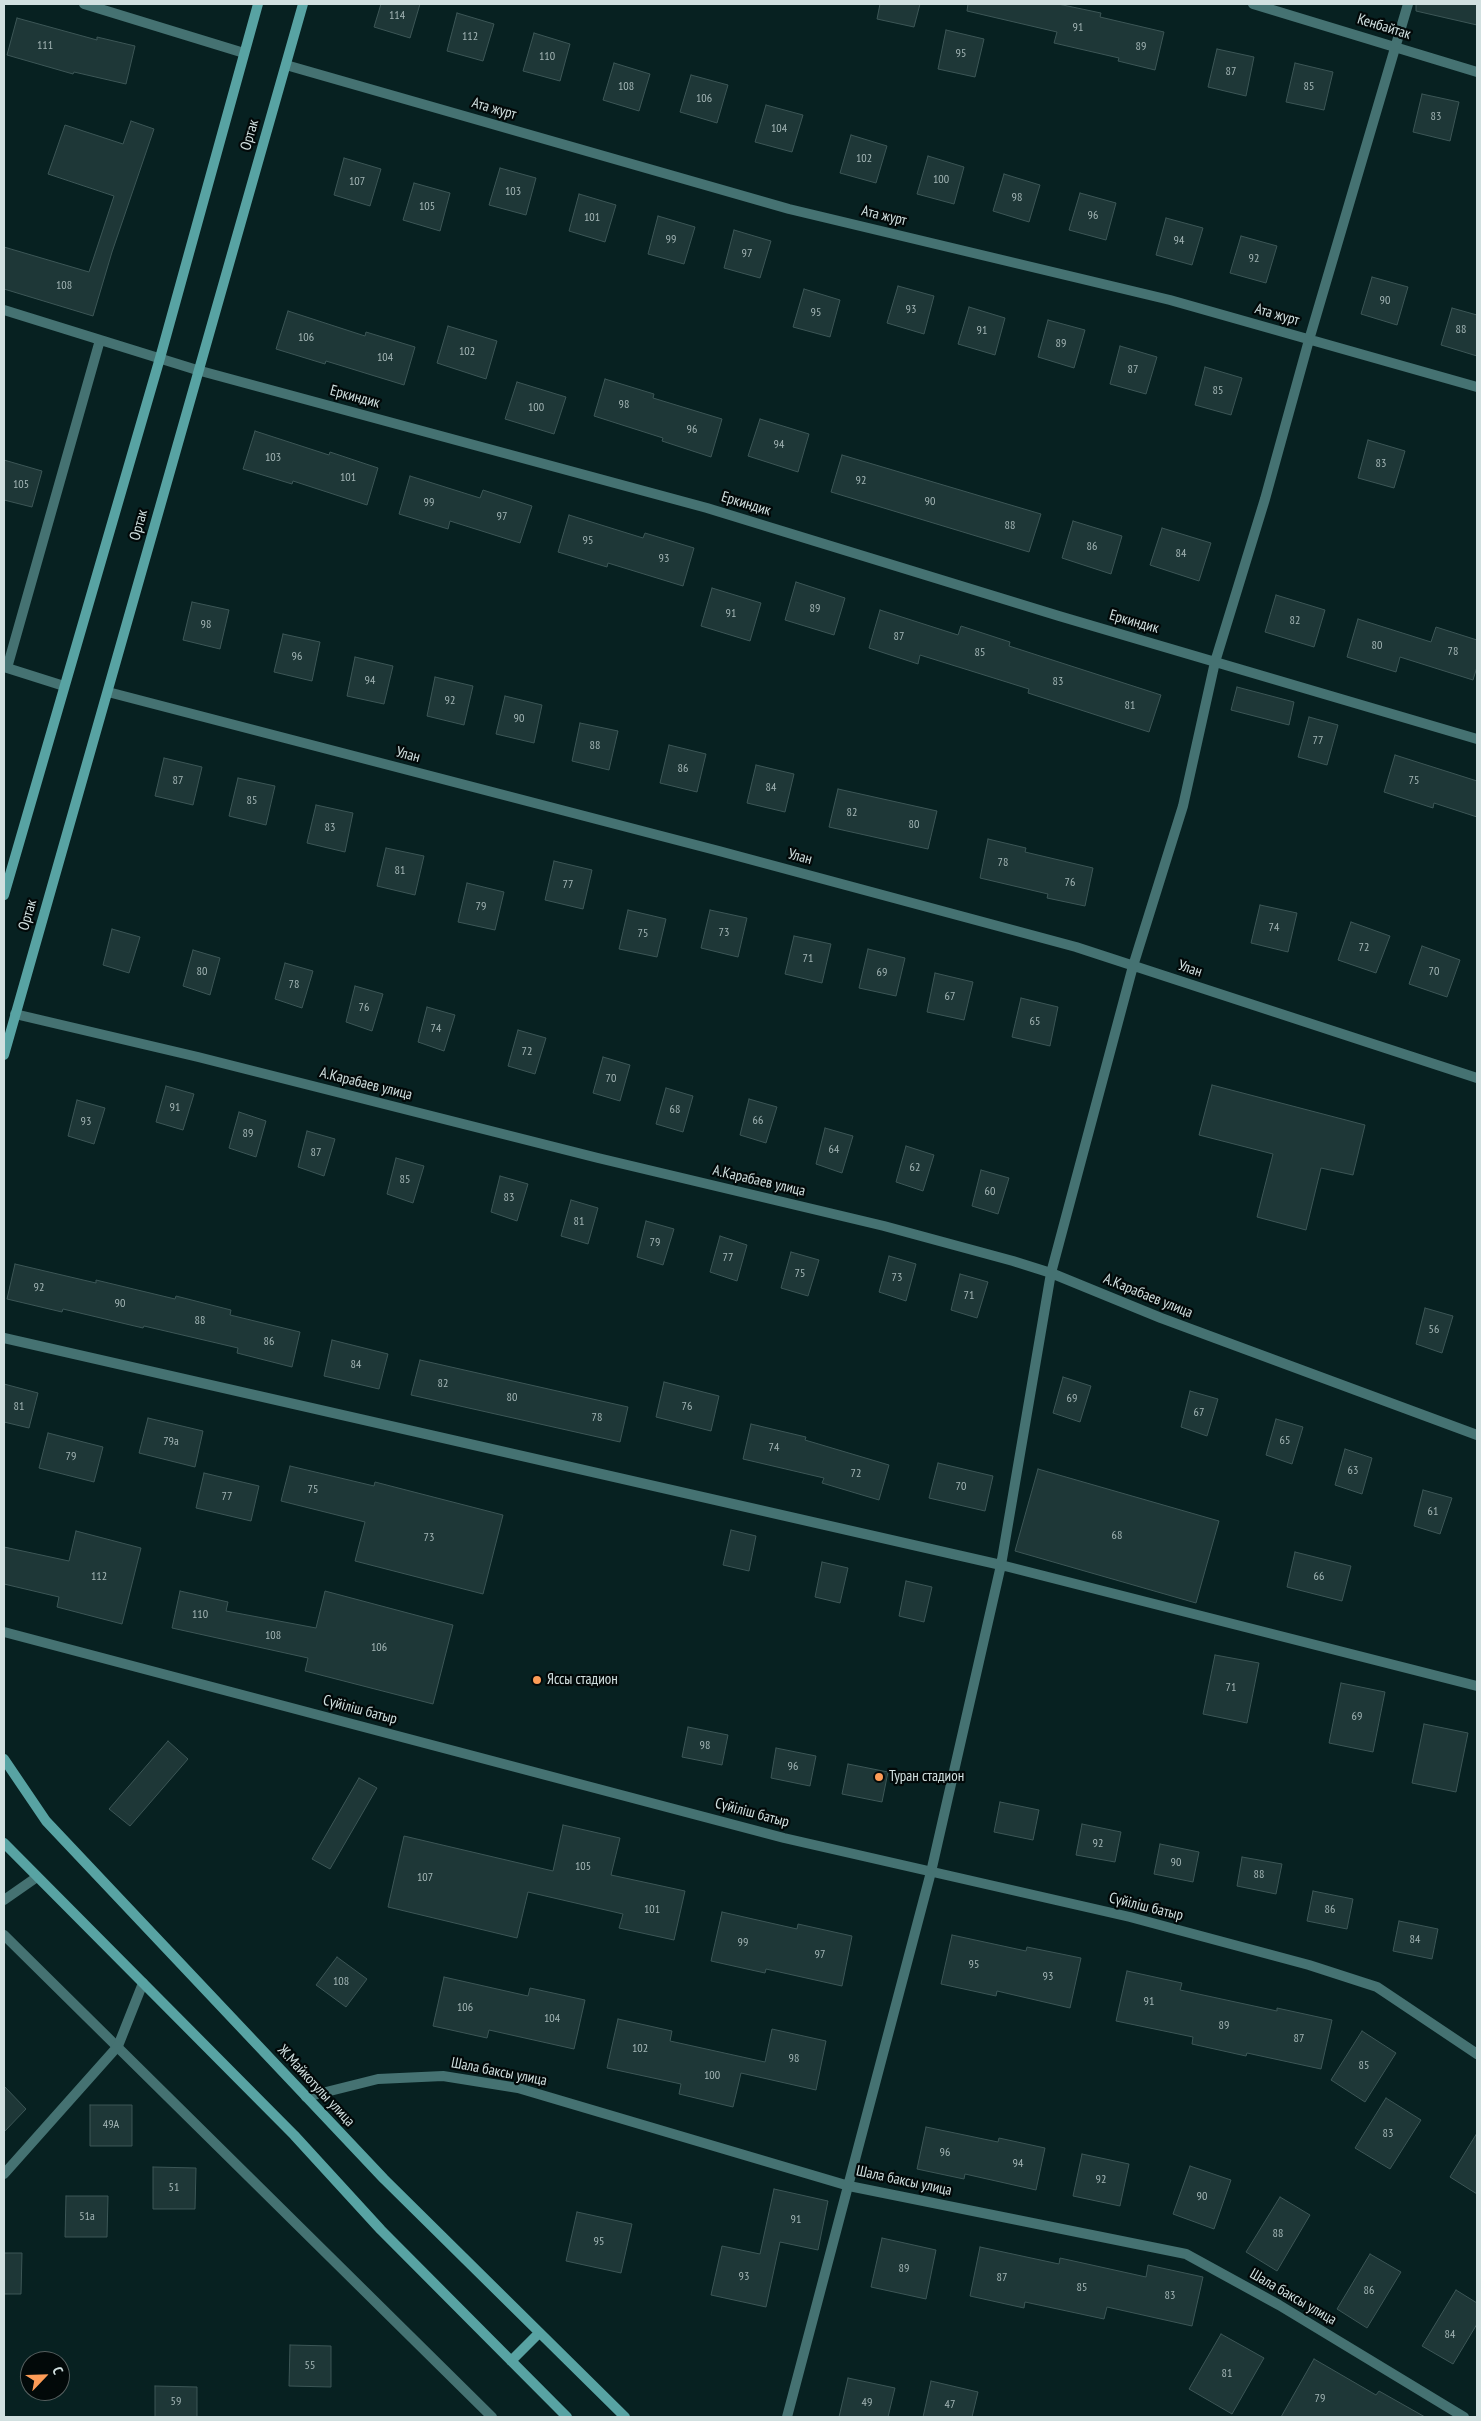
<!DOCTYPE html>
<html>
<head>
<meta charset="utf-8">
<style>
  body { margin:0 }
  #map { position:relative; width:1481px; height:2421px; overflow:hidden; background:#072121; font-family:"PT Sans Narrow",sans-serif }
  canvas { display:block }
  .frame { position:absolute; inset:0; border:5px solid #d1e0e0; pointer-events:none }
  .north { position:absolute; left:20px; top:2351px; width:50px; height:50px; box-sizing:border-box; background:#020909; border:1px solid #555f5f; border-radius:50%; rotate:66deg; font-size:14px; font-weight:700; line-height:20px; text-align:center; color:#d1e0e0 }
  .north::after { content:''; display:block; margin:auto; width:18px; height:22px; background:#fd9c57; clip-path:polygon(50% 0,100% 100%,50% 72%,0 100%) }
</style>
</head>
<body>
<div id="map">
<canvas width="1481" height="2421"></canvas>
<div class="frame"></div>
<div class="north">С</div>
</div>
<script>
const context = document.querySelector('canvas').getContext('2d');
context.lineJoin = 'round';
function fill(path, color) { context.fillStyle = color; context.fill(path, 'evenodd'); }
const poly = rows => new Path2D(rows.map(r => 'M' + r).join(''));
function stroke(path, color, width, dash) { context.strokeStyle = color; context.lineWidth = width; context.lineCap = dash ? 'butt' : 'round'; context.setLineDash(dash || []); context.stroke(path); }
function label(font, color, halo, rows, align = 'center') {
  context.font = font + ' "PT Sans Narrow",sans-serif'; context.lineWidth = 4.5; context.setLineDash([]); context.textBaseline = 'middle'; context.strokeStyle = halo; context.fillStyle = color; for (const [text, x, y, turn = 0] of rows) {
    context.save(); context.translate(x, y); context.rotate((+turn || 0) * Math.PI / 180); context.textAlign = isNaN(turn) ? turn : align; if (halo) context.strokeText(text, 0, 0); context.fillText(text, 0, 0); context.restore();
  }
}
const building = poly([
  [381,4,420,4,410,38,374,27,381,4],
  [880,4,920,4,914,27,877,19,880,4],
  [968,4,1058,4,1101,13,1100,17,1164,32,1155,70,1118,61,1119,58,1054,43,1057,32,967,11,968,4],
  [1416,4,1477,4,1477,25,1416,11,1416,4],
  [457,13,494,24,483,61,447,51,457,13],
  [17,18,97,40,97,37,135,46,126,84,74,72,73,74,7,55,17,18],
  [946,30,984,39,975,77,938,69,946,30],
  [534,33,570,44,560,81,523,71,534,33],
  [1217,49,1254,57,1246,96,1208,87,1217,49],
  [614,63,650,74,639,111,603,100,614,63],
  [1295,63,1333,72,1324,110,1286,102,1295,63],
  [691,75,728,85,717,123,680,112,691,75],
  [1422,94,1459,102,1450,141,1413,132,1422,94],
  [766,105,803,115,792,152,755,142,766,105],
  [131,121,154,129,112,252,93,316,4,289,4,247,89,272,114,196,48,174,65,125,123,144,131,121],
  [851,135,887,146,876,183,840,173,851,135],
  [928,156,964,167,954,204,917,194,928,156],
  [344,158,381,169,370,206,334,195,344,158],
  [500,168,536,178,526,215,489,205,500,168],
  [1004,174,1040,185,1029,222,993,211,1004,174],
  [414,183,450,193,440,231,403,220,414,183],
  [1080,193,1116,203,1106,240,1069,230,1080,193],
  [579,194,616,205,605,242,569,231,579,194],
  [658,216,695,227,684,264,648,254,658,216],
  [1166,218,1203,228,1192,265,1156,255,1166,218],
  [734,230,771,241,760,278,724,268,734,230],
  [1241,236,1277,246,1266,283,1230,273,1241,236],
  [1372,277,1408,287,1397,325,1361,314,1372,277],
  [898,286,934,296,924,334,887,323,898,286],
  [804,289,840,300,830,337,793,327,804,289],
  [969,307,1005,318,995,355,958,344,969,307],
  [1452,308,1477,315,1477,356,1441,345,1452,308],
  [288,311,365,336,366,332,415,347,404,385,326,361,325,364,276,349,288,311],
  [1048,320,1085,330,1074,368,1038,357,1048,320],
  [448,326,497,341,486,379,437,363,448,326],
  [1120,346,1157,357,1146,394,1110,384,1120,346],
  [1205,367,1242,378,1231,415,1195,405,1205,367],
  [605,379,654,394,653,398,722,419,711,457,662,441,663,438,594,416,605,379],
  [517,382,566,397,554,434,505,419,517,382],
  [760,419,809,434,798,472,748,456,760,419],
  [255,431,329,455,330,452,378,468,367,505,293,481,292,484,243,469,255,431],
  [1368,440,1405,451,1394,488,1358,478,1368,440],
  [842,455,1041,514,1029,552,831,492,842,455],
  [4,460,42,471,32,507,4,500,4,460],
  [410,476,480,498,483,490,532,506,520,543,450,521,448,529,399,514,410,476],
  [569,515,643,538,645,533,694,548,683,586,608,563,607,567,558,552,569,515],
  [1073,521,1122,536,1111,574,1062,558,1073,521],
  [1162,528,1211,543,1199,581,1150,565,1162,528],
  [796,582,845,598,834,635,785,620,796,582],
  [712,588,761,603,750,641,701,626,712,588],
  [1276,595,1325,610,1314,647,1265,632,1276,595],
  [192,602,229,610,220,649,183,640,192,602],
  [880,610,958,635,961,626,1010,642,1009,646,1161,695,1149,732,1028,693,1029,689,920,655,918,664,869,648,880,610],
  [1358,619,1431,642,1436,627,1477,640,1477,667,1473,680,1400,657,1396,672,1347,657,1358,619],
  [283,634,320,642,312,681,274,672,283,634],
  [355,657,393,666,384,704,347,696,355,657],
  [435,677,473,686,464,725,427,716,435,677],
  [1237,687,1294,702,1289,725,1231,710,1237,687],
  [505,696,542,705,534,743,496,734,505,696],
  [1309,717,1338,725,1327,765,1298,757,1309,717],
  [580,723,618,731,609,770,572,761,580,723],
  [669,745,706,754,697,792,660,783,669,745],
  [1395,755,1477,781,1477,817,1434,803,1433,808,1384,792,1395,755],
  [164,758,202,767,193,805,155,796,164,758],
  [756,765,794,774,785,812,747,803,756,765],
  [238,778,275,786,266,825,229,816,238,778],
  [838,789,937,811,928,849,829,827,838,789],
  [316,805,353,813,345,852,307,843,316,805],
  [988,839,1026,848,1025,852,1093,868,1085,906,1047,898,1048,894,980,878,988,839],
  [386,848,424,856,415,895,377,886,386,848],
  [554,861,592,870,583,909,545,900,554,861],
  [467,883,504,892,495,930,458,922,467,883],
  [1260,905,1297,913,1288,952,1251,943,1260,905],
  [628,910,666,919,657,957,619,949,628,910],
  [710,910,747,918,738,957,701,948,710,910],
  [1351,922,1390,936,1376,973,1338,960,1351,922],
  [112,929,140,937,129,973,103,965,112,929],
  [794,936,831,944,822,983,785,974,794,936],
  [1422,946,1460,960,1447,997,1409,984,1422,946],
  [868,949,905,958,896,996,859,988,868,949],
  [193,950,220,958,210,995,183,986,193,950],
  [285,963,313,971,302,1008,275,999,285,963],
  [935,973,973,982,964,1020,927,1012,935,973],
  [355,986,383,994,372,1031,346,1022,355,986],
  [1021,998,1058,1007,1050,1046,1012,1037,1021,998],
  [427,1007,455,1015,444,1051,418,1042,427,1007],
  [518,1030,546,1038,535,1074,508,1066,518,1030],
  [603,1057,630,1065,620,1101,593,1093,603,1057],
  [1212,1085,1365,1125,1353,1175,1321,1168,1306,1230,1257,1217,1273,1154,1199,1135,1212,1085],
  [166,1086,194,1094,183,1130,156,1122,166,1086],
  [666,1088,693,1096,683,1132,656,1124,666,1088],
  [749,1099,777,1107,766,1143,740,1135,749,1099],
  [77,1100,105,1108,94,1144,68,1136,77,1100],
  [239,1112,266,1121,256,1157,229,1148,239,1112],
  [825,1128,853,1136,842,1173,816,1164,825,1128],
  [307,1131,335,1139,324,1176,298,1167,307,1131],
  [906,1146,934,1155,923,1191,896,1182,906,1146],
  [396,1158,424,1166,413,1203,387,1194,396,1158],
  [981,1170,1009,1178,998,1214,972,1206,981,1170],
  [500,1176,528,1184,517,1221,491,1212,500,1176],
  [571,1200,598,1208,588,1244,561,1236,571,1200],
  [646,1221,674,1229,663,1265,637,1257,646,1221],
  [720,1236,747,1245,737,1281,710,1272,720,1236],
  [791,1252,819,1260,808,1296,781,1288,791,1252],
  [889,1256,916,1264,906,1301,879,1292,889,1256],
  [15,1264,96,1283,96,1280,175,1299,176,1296,231,1310,230,1315,300,1332,292,1367,237,1353,238,1348,144,1326,143,1328,63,1309,62,1312,7,1299,15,1264],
  [960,1274,988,1282,977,1318,951,1310,960,1274],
  [1425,1308,1453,1316,1442,1353,1416,1344,1425,1308],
  [332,1340,388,1354,379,1389,324,1376,332,1340],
  [420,1360,628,1407,620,1442,411,1395,420,1360],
  [1063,1377,1091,1386,1080,1422,1053,1413,1063,1377],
  [664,1382,719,1396,711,1431,656,1417,664,1382],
  [4,1384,38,1393,29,1428,4,1422,4,1384],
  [1190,1391,1218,1399,1207,1436,1181,1427,1190,1391],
  [148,1418,203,1431,195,1467,139,1453,148,1418],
  [1276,1419,1303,1427,1292,1464,1266,1455,1276,1419],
  [751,1424,806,1437,805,1440,889,1465,879,1500,822,1483,824,1478,743,1459,751,1424],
  [48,1433,103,1447,94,1482,39,1468,48,1433],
  [1345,1449,1372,1458,1362,1494,1335,1485,1345,1449],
  [938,1463,993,1476,985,1511,929,1498,938,1463],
  [290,1466,374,1486,375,1482,503,1515,483,1594,355,1561,365,1522,281,1501,290,1466],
  [1038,1469,1219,1521,1196,1603,1015,1551,1038,1469],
  [204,1473,259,1486,251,1521,196,1508,204,1473],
  [1423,1490,1452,1498,1440,1534,1414,1526,1423,1490],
  [731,1530,756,1536,749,1571,723,1565,731,1530],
  [76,1531,141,1548,122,1624,57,1607,59,1597,4,1584,4,1547,69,1561,76,1531],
  [1295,1552,1351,1566,1342,1601,1287,1587,1295,1552],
  [822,1562,848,1568,840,1603,815,1597,822,1562],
  [906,1581,932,1587,924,1622,899,1616,906,1581],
  [180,1591,228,1602,226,1611,316,1628,325,1591,453,1625,433,1704,305,1671,308,1658,172,1628,180,1591],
  [1215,1655,1259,1663,1247,1723,1203,1714,1215,1655],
  [1341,1683,1385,1692,1373,1752,1329,1743,1341,1683],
  [1424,1724,1468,1733,1456,1792,1412,1783,1424,1724],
  [688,1727,728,1735,722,1765,682,1757,688,1727],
  [168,1741,188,1759,130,1826,109,1809,168,1741],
  [776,1748,816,1756,810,1786,771,1778,776,1748],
  [848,1764,888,1772,882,1802,842,1794,848,1764],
  [359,1778,377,1788,330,1869,312,1859,359,1778],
  [1000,1802,1039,1810,1033,1840,994,1832,1000,1802],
  [1082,1824,1121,1832,1115,1862,1076,1855,1082,1824],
  [563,1825,620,1838,611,1875,685,1891,674,1940,619,1928,623,1914,528,1892,517,1938,388,1907,404,1836,553,1871,563,1825],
  [1160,1844,1199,1852,1193,1882,1154,1874,1160,1844],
  [1242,1857,1282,1864,1276,1894,1237,1886,1242,1857],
  [1313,1891,1353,1899,1347,1929,1307,1921,1313,1891],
  [722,1912,797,1929,798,1924,852,1936,842,1986,766,1969,765,1973,711,1961,722,1912],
  [1399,1921,1438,1929,1432,1959,1393,1951,1399,1921],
  [952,1935,1026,1951,1027,1947,1081,1958,1070,2008,997,1991,996,1996,941,1984,952,1935],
  [337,1957,367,1979,346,2007,316,1985,337,1957],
  [1127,1971,1182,1983,1180,1990,1277,2011,1277,2008,1332,2020,1321,2069,1247,2053,1246,2056,1192,2044,1193,2037,1116,2021,1127,1971],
  [444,1977,528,1996,530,1988,585,2000,574,2049,489,2030,487,2038,433,2026,444,1977],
  [618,2019,672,2031,670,2041,765,2062,772,2029,826,2041,816,2090,741,2073,733,2107,679,2094,681,2084,607,2068,618,2019],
  [1362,2031,1396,2053,1365,2102,1331,2080,1362,2031],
  [4,2086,26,2109,4,2132,4,2086],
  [1386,2098,1421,2120,1390,2169,1355,2148,1386,2098],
  [90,2105,132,2105,132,2146,90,2146,90,2105],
  [926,2127,998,2142,999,2138,1045,2148,1036,2190,965,2174,964,2179,917,2169,926,2127],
  [1477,2133,1477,2194,1450,2177,1477,2133],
  [1082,2154,1129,2164,1120,2206,1073,2196,1082,2154],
  [1190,2166,1231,2180,1214,2229,1173,2214,1190,2166],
  [153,2167,196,2168,195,2209,153,2209,153,2167],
  [774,2189,828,2201,818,2250,780,2242,766,2307,711,2295,722,2246,760,2254,774,2189],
  [66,2196,108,2196,107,2237,65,2237,66,2196],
  [1280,2197,1310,2215,1277,2271,1246,2252,1280,2197],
  [577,2212,632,2224,621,2273,566,2261,577,2212],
  [882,2238,936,2250,926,2299,871,2287,882,2238],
  [980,2247,1059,2264,1060,2258,1146,2277,1148,2265,1203,2277,1192,2326,1107,2307,1104,2319,1025,2302,1024,2308,970,2296,980,2247],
  [4,2253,22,2253,21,2294,4,2294,4,2253],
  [1370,2254,1401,2272,1367,2328,1337,2309,1370,2254],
  [1456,2290,1477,2303,1477,2324,1453,2364,1422,2346,1456,2290],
  [1221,2334,1264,2358,1232,2414,1189,2389,1221,2334],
  [290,2345,331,2346,331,2387,289,2386,290,2345],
  [1314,2359,1376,2395,1379,2391,1425,2417,1281,2417,1314,2359],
  [848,2378,895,2388,888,2417,839,2417,848,2378],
  [931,2381,978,2392,972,2417,923,2417,931,2381],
  [155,2386,197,2387,197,2417,155,2417,155,2386]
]);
fill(building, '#1e3737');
stroke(building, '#3c5656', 1);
stroke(poly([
  [4,1935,492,2417]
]), '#457272', 10);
stroke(poly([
  [84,4,244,53],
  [1253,4,1477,72],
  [286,65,789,209,1170,300,1477,387],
  [4,310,197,370,707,508,1059,616,1477,739],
  [4,667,64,686],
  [7,668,100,340],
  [108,692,719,851,1076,947,1477,1078],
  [15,1014,198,1057,598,1158,884,1226,1013,1261,1051,1273,1161,1318,1477,1435],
  [4,1338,1001,1565,1477,1686],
  [4,1632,784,1838,1130,1917,1309,1965,1377,1987,1477,2054],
  [4,1900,37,1877],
  [306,2097,378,2079,443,2076,518,2088,849,2186,1186,2254,1279,2305,1464,2417],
  [4,2174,118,2046,143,1983],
  [787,2417,931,1872,1001,1565,1051,1273,1133,966,1183,806,1215,662,1265,499,1309,340,1408,4]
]), '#457272', 10);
stroke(poly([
  [4,895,160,358,258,4],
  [4,1055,303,4],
  [4,1759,46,1821,384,2179,625,2417],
  [4,1843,294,2135,381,2230,567,2417],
  [511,2361,538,2334]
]), '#58a3a3', 10);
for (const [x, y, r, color] of [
  [537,1680,5,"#fd9c57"],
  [879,1777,5,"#fd9c57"]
]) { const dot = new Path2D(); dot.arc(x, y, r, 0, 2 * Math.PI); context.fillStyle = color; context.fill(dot); stroke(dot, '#020909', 2); }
label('12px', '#a4b6b6', null, [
  ["114",397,16],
  ["91",1078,28],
  ["112",470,37],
  ["111",45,46],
  ["89",1141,47],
  ["95",961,54],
  ["110",547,57],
  ["87",1231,72],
  ["108",626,87],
  ["85",1309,87],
  ["106",704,99],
  ["83",1436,117],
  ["104",779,129],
  ["102",864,159],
  ["100",941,180],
  ["107",357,182],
  ["103",513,192],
  ["98",1017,198],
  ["105",427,207],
  ["96",1093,216],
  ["101",592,218],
  ["99",671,240],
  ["94",1179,241],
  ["97",747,254],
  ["92",1254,259],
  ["108",64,286],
  ["90",1385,301],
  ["93",911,310],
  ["95",816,313],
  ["88",1461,330],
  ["91",982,331],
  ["106",306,338],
  ["89",1061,344],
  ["102",467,352],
  ["104",385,358],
  ["87",1133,370],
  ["85",1218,391],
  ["98",624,405],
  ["100",536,408],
  ["96",692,430],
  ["94",779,445],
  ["103",273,458],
  ["83",1381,464],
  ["101",348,478],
  ["92",861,481],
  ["105",21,485],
  ["90",930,502],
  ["99",429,503],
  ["97",502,517],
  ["88",1010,526],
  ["95",588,541],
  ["86",1092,547],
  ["84",1181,554],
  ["93",664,559],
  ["89",815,609],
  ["91",731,614],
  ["82",1295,621],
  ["98",206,625],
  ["87",899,637],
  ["80",1377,646],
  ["78",1453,652],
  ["85",980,653],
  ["96",297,657],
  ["94",370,681],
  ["83",1058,682],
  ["92",450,701],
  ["81",1130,706],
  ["90",519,719],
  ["77",1318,741],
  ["88",595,746],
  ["86",683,769],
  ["87",178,781],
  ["75",1414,781],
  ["84",771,788],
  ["85",252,801],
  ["82",852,813],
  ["80",914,825],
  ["83",330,828],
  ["78",1003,863],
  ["81",400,871],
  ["76",1070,883],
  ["77",568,885],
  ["79",481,907],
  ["74",1274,928],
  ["73",724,933],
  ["75",643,934],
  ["72",1364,948],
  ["71",808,959],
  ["80",202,972],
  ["70",1434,972],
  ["69",882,973],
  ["78",294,985],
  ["67",950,997],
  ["76",364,1008],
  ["65",1035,1022],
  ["74",436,1029],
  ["72",527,1052],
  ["70",611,1079],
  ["91",175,1108],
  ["68",675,1110],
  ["66",758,1121],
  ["93",86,1122],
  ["89",248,1134],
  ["64",834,1150],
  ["87",316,1153],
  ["62",915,1168],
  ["85",405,1180],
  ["60",990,1192],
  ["83",509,1198],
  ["81",579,1222],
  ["79",655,1243],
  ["77",728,1258],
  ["75",800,1274],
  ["73",897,1278],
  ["92",39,1288],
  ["71",969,1296],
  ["90",120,1304],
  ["88",200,1321],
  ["56",1434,1330],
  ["86",269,1342],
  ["84",356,1365],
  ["82",443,1384],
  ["80",512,1398],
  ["69",1072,1399],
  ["81",19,1407],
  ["76",687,1407],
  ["67",1199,1413],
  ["78",597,1418],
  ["65",1285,1441],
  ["79а",171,1442],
  ["74",774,1448],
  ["79",71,1457],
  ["63",1353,1471],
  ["72",856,1474],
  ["70",961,1487],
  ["75",313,1490],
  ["77",227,1497],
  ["61",1433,1512],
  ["68",1117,1536],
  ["73",429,1538],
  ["112",99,1577],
  ["66",1319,1577],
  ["110",200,1615],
  ["108",273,1636],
  ["106",379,1648],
  ["71",1231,1688],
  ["69",1357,1717],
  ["98",705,1746],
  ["96",793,1767],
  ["92",1098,1844],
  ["90",1176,1863],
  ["105",583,1867],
  ["88",1259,1875],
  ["107",425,1878],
  ["101",652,1910],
  ["86",1330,1910],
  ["84",1415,1940],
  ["99",743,1943],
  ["97",820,1955],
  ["95",974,1965],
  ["93",1048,1977],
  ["108",341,1982],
  ["91",1149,2002],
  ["106",465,2008],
  ["104",552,2019],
  ["89",1224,2026],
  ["87",1299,2039],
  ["102",640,2049],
  ["98",794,2059],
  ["85",1364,2066],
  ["100",712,2076],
  ["49А",111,2125],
  ["83",1388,2134],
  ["96",945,2153],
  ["94",1018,2164],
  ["92",1101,2180],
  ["51",174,2188],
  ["90",1202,2197],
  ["51а",87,2217],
  ["91",796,2220],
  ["88",1278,2234],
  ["95",599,2242],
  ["89",904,2269],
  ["93",744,2277],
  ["87",1002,2278],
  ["85",1082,2288],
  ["86",1369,2291],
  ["83",1170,2296],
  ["84",1450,2335],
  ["55",310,2366],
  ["81",1227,2374],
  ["79",1320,2399],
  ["59",176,2402],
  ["49",867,2403],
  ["47",950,2405]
]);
label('15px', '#d1e0e0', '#020909', [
  ["Кенбайтак",1384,27,17],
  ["Ата журт",494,109,16],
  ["Ортак",250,135,-74],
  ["Ата журт",884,216,13],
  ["Ата журт",1277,315,16],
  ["Еркиндик",355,397,15],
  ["Еркиндик",746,504,17],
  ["Ортак",139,525,-75],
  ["Еркиндик",1134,622,16],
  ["Улан",408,755,15],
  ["Улан",800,857,15],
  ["Ортак",28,915,-74],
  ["Улан",1190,969,18],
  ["А.Карабаев улица",366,1084,14],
  ["А.Карабаев улица",759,1181,13],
  ["А.Карабаев улица",1148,1296,22],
  ["Сүйіліш батыр",360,1710,15],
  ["Сүйіліш батыр",752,1813,15],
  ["Сүйіліш батыр",1146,1907,14],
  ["Шала баксы улица",499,2072,11],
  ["Ж.Майкотулы улица",316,2086,47],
  ["Шала баксы улица",904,2181,12],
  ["Шала баксы улица",1293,2297,30]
]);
label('15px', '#d1e0e0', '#020909', [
  ["Яссы стадион",547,1680],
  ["Туран стадион",889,1777]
], 'left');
</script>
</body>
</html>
